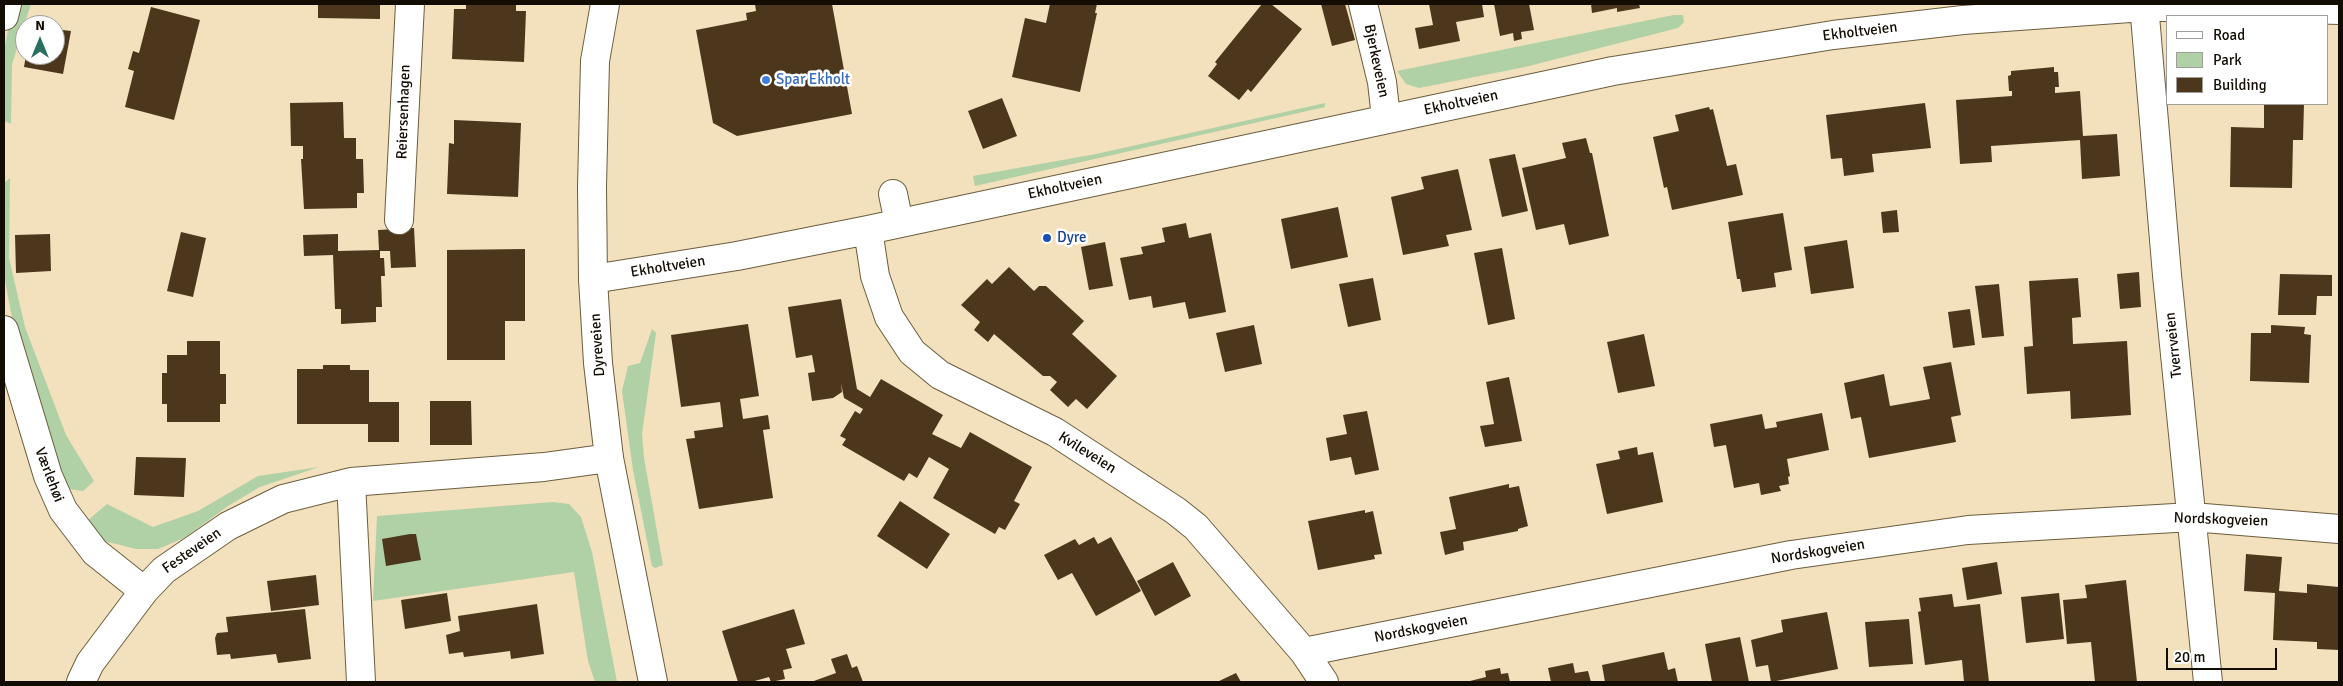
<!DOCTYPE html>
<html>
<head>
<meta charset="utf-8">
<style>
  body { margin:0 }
  #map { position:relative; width:2343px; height:686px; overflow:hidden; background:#f3e1be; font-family:Signika,sans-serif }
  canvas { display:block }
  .frame { position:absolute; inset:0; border:5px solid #120c03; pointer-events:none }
  .legend { position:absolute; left:2166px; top:15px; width:162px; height:90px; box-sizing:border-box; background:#fff; border:1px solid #a09e9a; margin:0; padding:6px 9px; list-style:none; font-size:15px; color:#120c03 }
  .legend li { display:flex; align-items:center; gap:10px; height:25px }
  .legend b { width:25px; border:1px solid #a09e9a }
  .north { position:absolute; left:15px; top:15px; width:50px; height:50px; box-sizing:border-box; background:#fff; border:1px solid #a09e9a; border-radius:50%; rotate:0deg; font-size:14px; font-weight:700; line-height:20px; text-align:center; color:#120c03 }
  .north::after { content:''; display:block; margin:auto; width:18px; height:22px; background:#2b6f61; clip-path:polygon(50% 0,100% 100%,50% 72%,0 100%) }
  .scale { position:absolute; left:2166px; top:648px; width:111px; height:22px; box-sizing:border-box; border:2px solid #120c03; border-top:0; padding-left:6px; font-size:15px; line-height:18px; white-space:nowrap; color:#120c03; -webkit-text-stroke:4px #fff; paint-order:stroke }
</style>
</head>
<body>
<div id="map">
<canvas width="2343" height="686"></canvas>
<div class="frame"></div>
<ul class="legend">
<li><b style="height:6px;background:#fff"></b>Road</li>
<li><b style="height:14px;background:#b0d0a5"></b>Park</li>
<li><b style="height:14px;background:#4c371d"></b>Building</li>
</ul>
<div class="north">N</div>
<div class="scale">20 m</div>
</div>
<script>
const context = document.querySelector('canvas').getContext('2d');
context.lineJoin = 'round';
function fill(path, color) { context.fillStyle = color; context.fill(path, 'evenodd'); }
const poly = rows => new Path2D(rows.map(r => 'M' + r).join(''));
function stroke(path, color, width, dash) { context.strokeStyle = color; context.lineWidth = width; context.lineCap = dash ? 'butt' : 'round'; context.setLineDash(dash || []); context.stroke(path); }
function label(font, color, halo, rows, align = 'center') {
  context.font = font + ' Signika,sans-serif'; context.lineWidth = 5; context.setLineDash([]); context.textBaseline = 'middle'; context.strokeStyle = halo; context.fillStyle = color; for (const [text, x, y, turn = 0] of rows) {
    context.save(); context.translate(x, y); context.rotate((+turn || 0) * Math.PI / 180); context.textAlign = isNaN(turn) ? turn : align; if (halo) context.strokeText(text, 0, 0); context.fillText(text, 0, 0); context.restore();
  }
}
fill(poly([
  [17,4,31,4,12,64,11,124,4,121,4,51,10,20],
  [1674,15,1683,15,1684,22,1678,28,1525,67,1419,88,1406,84,1397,71],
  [1325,103,1325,107,975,186,973,176,1096,154],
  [10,178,9,258,25,327,66,435,94,481,83,491,69,489,47,450,15,334,4,275,4,183],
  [652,329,656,333,642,434,644,458,663,565,655,568,652,566,633,470,622,391,628,366,640,363],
  [319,467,260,487,228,506,184,538,158,549,136,549,104,541,86,522,107,504,153,527,198,511,258,476],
  [553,502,569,504,581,517,592,552,617,682,595,682,588,661,574,572,373,601,377,516]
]), '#b0d0a5');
fill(poly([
  [318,4,380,4,380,19,318,18],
  [466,4,516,4,516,11,526,11,524,62,452,59,454,9,466,9],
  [755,4,832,4,852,114,737,136,713,123,696,30,747,20,746,13,756,11],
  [1050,4,1097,4,1095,13,1097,13,1080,92,1012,77,1025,18,1046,23],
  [1262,4,1271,4,1302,29,1251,92,1248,89,1239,100,1208,76,1217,64,1215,62],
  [1321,4,1345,4,1355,40,1332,46],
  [1429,4,1482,4,1484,17,1456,22,1460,41,1419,49,1415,28,1433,25],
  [1494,4,1529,4,1534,30,1521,32,1522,39,1514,41,1513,33,1500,36],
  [1591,4,1639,4,1640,8,1617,12,1617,8,1592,13],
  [151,7,200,20,174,120,125,107,134,71,128,69,133,51,139,53],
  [55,29,71,31,63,74,24,67,26,55,55,55],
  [2054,67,2054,72,2058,72,2059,87,2055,87,2055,93,2080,91,2083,136,2117,134,2120,176,2082,179,2080,140,1991,146,1992,162,1960,164,1956,100,2012,96,2012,91,2009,91,2008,76,2011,75,2011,71],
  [1002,98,1017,136,983,149,968,111],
  [343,102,344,138,356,138,356,159,363,159,364,193,357,193,357,208,304,209,301,159,303,159,303,146,291,146,290,103],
  [1925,103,1931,148,1872,154,1874,172,1844,176,1842,158,1831,159,1826,115],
  [2264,104,2304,104,2303,140,2293,140,2292,188,2230,187,2231,127,2264,128],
  [1709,107,1710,110,1713,109,1727,166,1736,164,1743,195,1672,210,1667,187,1664,188,1653,137,1679,131,1675,115],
  [454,120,521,123,518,197,447,194,449,143,454,144],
  [1586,138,1590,153,1592,153,1609,236,1569,245,1564,224,1536,230,1522,168,1566,158,1562,143],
  [1515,154,1528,211,1502,217,1489,159],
  [1458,169,1472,230,1446,235,1449,246,1403,255,1391,197,1424,189,1421,177],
  [1338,207,1348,257,1291,269,1281,219],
  [1897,210,1899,232,1883,233,1881,212],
  [1783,213,1792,270,1774,273,1776,287,1742,292,1740,279,1737,279,1728,222],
  [1186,223,1189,238,1211,233,1226,312,1189,319,1185,302,1153,308,1151,296,1129,300,1120,258,1143,254,1141,247,1165,242,1162,228],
  [414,228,416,267,391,268,390,251,380,251,380,258,384,258,385,276,381,276,382,307,376,307,376,322,341,324,341,309,335,309,333,255,304,256,303,235,338,234,338,251,379,250,378,230],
  [181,232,206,238,193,297,167,291],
  [50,234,51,271,16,273,15,235],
  [1847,240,1854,288,1811,294,1804,247],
  [1105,242,1113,286,1089,290,1081,247],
  [1502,248,1515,319,1488,325,1474,253],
  [525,249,525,321,505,321,505,360,447,360,447,250],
  [1009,267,1034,291,1039,286,1046,286,1084,321,1072,334,1117,376,1087,409,1076,399,1068,407,1050,390,1057,382,1050,376,1043,376,994,334,988,342,974,330,980,322,961,305,987,279,992,284],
  [2139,272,2141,307,2120,309,2117,274],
  [2280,274,2332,275,2332,296,2317,296,2316,315,2278,315],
  [1373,278,1381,320,1348,327,1339,284],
  [2078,278,2081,317,2072,318,2073,344,2127,341,2131,415,2071,419,2070,391,2027,394,2024,347,2033,346,2029,281],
  [1999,284,2004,336,1982,338,1975,286],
  [841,299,857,389,870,397,881,379,943,415,932,434,961,448,970,432,1032,467,1014,501,1020,504,1005,530,999,527,995,534,933,498,949,469,929,457,917,478,909,473,904,481,842,445,846,439,840,436,855,411,860,414,863,409,844,398,841,383,842,392,833,398,812,401,808,373,815,372,812,355,796,358,788,307],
  [1970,309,1975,345,1953,348,1948,312],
  [748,324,759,396,740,399,743,419,768,415,770,429,763,430,773,498,699,509,686,439,695,438,694,431,723,427,720,402,681,407,671,335],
  [1254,325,1262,364,1225,372,1216,333],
  [2271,325,2305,327,2304,334,2311,335,2309,383,2250,381,2251,333,2271,333],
  [1644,334,1655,386,1618,393,1607,342],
  [187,341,220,341,220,374,226,374,226,404,220,404,220,422,167,422,167,404,162,404,162,373,167,373,167,355,187,355],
  [1951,362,1961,415,1951,417,1956,442,1869,458,1861,417,1851,419,1844,383,1884,374,1890,406,1930,399,1923,367],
  [323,365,350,365,350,370,369,370,369,402,399,402,399,442,368,442,368,424,297,424,297,369,323,369],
  [1509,377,1522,441,1485,447,1480,426,1494,424,1486,382],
  [430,401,471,401,472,445,430,445],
  [1367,411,1379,470,1355,475,1351,457,1330,461,1326,438,1347,434,1343,415],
  [1822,413,1829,450,1787,459,1790,476,1788,477,1789,484,1779,486,1781,491,1761,495,1759,483,1734,488,1726,445,1714,447,1710,424,1762,414,1765,429,1777,427,1776,422],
  [1637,447,1638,455,1653,452,1663,502,1607,514,1596,464,1620,459,1618,451],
  [136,457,186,458,184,497,134,495],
  [1509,484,1509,488,1519,486,1528,526,1518,529,1518,531,1463,542,1464,550,1445,555,1440,532,1456,529,1449,497],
  [900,501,950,534,927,569,877,536],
  [1365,510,1365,513,1373,511,1382,554,1374,555,1375,559,1318,570,1308,521],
  [410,534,416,534,421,560,386,566,382,539],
  [1094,537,1098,544,1111,537,1141,591,1096,616,1072,573,1058,580,1044,555,1075,539,1079,545],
  [2246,554,2282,557,2279,591,2307,593,2307,584,2339,587,2339,650,2317,649,2317,642,2273,640,2275,593,2244,591],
  [1173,562,1191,596,1155,616,1137,581],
  [1997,562,2002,594,1967,600,1962,568],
  [316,575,319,605,271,611,267,581],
  [2126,580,2137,682,2095,682,2091,642,2067,644,2063,600,2087,598,2085,585],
  [447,593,451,621,405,629,401,600],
  [2059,593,2064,639,2026,643,2021,597],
  [1952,594,1954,607,1980,604,1989,682,1964,682,1962,660,1925,665,1918,612,1921,611,1919,598],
  [537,604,544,654,511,659,510,651,464,657,463,652,449,654,446,635,460,631,458,616],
  [305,609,311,659,278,663,276,654,231,659,230,654,217,655,215,638,217,633,228,632,226,617],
  [794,609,805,644,786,649,792,668,783,670,785,679,771,682,769,677,751,682,738,682,722,631],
  [1827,612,1838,669,1771,682,1768,665,1756,667,1751,640,1783,632,1781,620],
  [1909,619,1913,664,1869,667,1865,622],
  [1740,637,1749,682,1712,682,1705,644],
  [1664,652,1668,670,1675,668,1678,682,1605,682,1602,665],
  [847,654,852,668,857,666,863,682,811,682,836,673,831,659],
  [1573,663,1575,673,1588,671,1591,682,1551,682,1548,668],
  [1500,668,1501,674,1508,673,1510,682,1466,682,1486,677,1485,671],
  [1236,673,1241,682,1217,682]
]), '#4c371d');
const minor = poly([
  [1363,4,1382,82,1386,118],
  [2144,4,2167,275,2208,682],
  [4,16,7,4],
  [893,194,899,223],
  [399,220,410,4],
  [868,230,875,276,889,317,912,352,940,375,1055,432,1176,511,1196,527,1304,652,1324,682],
  [593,279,737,256,868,230,1613,71,1833,35,1963,20,2144,7,2228,7,2339,10],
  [4,330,48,476,63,510,95,552,144,591],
  [351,482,361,682],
  [1304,652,1791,555,1968,530,2192,517,2339,529],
  [81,682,90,663,144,591,164,570,228,526,283,499,351,482,544,467,609,458]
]);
const major = poly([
  [605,4,595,61,592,187,593,279,598,363,609,458,653,682]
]);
stroke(minor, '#6c5d3e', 30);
stroke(major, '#6c5d3e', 30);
stroke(minor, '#fff', 28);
stroke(major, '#fff', 28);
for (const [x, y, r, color] of [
  [766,80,5,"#3f7fe0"],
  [1047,238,5,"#1a4fb4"]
]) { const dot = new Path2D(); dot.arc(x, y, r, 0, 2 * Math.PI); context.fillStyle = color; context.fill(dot); stroke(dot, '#fff', 2); }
label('15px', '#120c03', '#fff', [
  ["Ekholtveien",1860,32,-7],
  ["Bjerkeveien",1376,61,78],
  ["Ekholtveien",1461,103,-12],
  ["Reiersenhagen",404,112,-88],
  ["Ekholtveien",1065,187,-12],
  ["Ekholtveien",668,267,-9],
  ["Dyreveien",598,345,-94],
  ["Tverrveien",2174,345,-96],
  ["Kvileveien",1087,453,32],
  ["Værlehøi",49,475,69],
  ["Nordskogveien",2221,520,2],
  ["Festeveien",192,551,-35],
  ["Nordskogveien",1818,552,-9],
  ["Nordskogveien",1421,629,-11]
]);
label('15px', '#366cbe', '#fff', [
  ["Spar Ekholt",776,80]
], 'left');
label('15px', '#164399', '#fff', [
  ["Dyre",1057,238]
], 'left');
</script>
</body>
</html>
